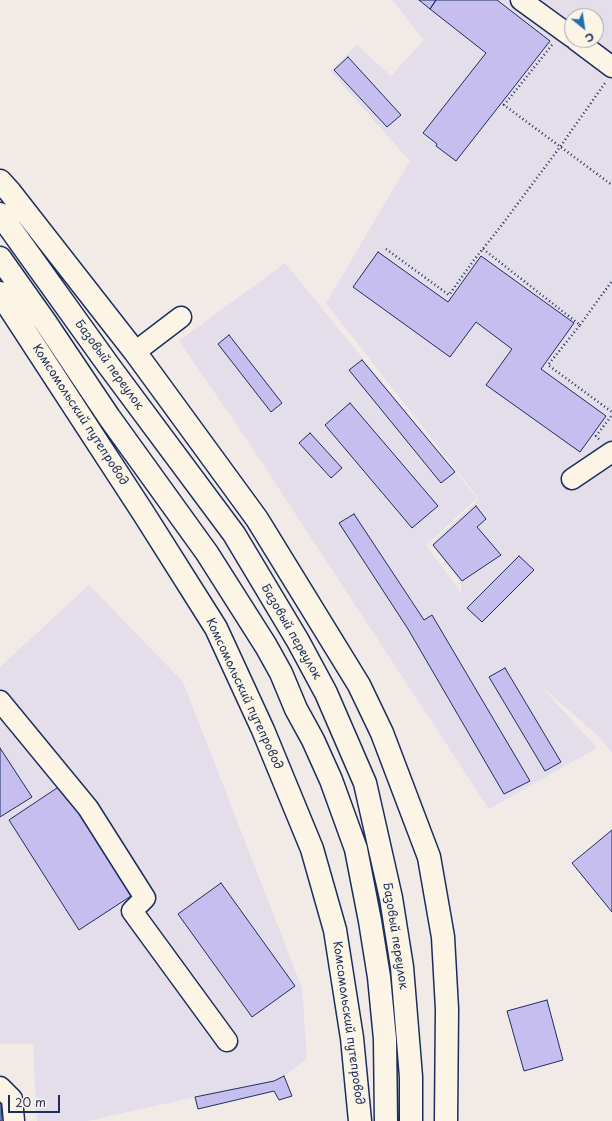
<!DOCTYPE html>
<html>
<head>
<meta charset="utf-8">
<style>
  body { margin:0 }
  #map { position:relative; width:612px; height:1121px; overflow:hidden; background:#f1eae7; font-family:"Playpen Sans",sans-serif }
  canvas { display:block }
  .north { position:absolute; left:564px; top:8px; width:40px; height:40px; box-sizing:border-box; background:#fcf5e5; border:1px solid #a2a6af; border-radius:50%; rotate:150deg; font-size:11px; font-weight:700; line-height:16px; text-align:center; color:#1b2f5e }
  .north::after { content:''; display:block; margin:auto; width:14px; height:18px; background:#1f6fb2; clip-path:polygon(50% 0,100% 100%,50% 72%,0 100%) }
  .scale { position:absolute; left:8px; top:1095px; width:52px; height:18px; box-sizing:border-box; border:2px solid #1b2f5e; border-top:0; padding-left:5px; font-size:12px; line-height:14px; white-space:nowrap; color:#1b2f5e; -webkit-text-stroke:3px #fcf5e5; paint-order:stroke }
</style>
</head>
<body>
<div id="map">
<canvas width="612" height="1121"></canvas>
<div class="north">С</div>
<div class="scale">20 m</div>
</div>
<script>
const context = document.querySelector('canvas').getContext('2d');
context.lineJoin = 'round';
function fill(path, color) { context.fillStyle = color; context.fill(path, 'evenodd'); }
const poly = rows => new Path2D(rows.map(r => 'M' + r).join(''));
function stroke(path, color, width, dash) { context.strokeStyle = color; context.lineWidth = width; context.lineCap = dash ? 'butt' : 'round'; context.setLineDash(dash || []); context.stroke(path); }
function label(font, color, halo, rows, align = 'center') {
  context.font = font + ' "Playpen Sans",sans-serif'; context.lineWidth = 3.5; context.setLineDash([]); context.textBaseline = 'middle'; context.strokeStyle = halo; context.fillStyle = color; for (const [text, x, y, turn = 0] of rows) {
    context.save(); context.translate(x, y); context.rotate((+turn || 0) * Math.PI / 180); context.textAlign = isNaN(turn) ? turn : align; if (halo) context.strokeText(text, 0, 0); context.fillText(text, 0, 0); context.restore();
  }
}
fill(poly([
  [392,0,612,0,612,753,599,737,538,683,597,748,489,809,241,431,179,341,285,263,477,498,426,545,461,593,461,582,431,544,479,499,326,303,410,161,330,71,357,45,391,76,424,40],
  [572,16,596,16,596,40,572,40],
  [89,585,183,682,302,988,307,1059,284,1076,274,1081,195,1097,87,1121,37,1121,33,1044,0,1044,0,667]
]), '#e4ddea');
const building = poly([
  [419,0,436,0,430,9,419,0],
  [436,0,497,0,550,41,456,161,436,146,437,144,423,133,486,53,430,9,436,0],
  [348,57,401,115,387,127,334,70,348,57],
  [378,252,448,302,481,256,574,323,541,369,606,416,580,452,486,385,512,349,476,322,450,357,353,287,378,252],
  [229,335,282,403,271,412,218,344,229,335],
  [362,360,455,472,441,483,349,370,362,360],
  [350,403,438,506,412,528,325,425,350,403],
  [310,433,342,468,331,478,299,443,310,433],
  [476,506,486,519,477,527,501,555,462,581,433,545,476,506],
  [354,514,424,620,432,615,530,781,504,794,408,629,339,523,354,514],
  [519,556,534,570,482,622,467,608,519,556],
  [505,668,561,762,545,771,489,677,505,668],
  [0,748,32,797,0,817,0,748],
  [63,784,134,894,79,930,9,820,63,784],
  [612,830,612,912,572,863,612,830],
  [221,883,295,986,252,1017,178,914,221,883],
  [547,1000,563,1060,524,1071,507,1011,547,1000],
  [284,1076,292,1096,279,1100,274,1091,198,1109,195,1097,274,1081,284,1076],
  [0,1102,1,1102,2,1121,0,1121,0,1102]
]);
fill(building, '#c7bef0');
stroke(building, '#1b2f5e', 1);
const minor = poly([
  [521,0,572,37],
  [576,40,612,67],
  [135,352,181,317],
  [572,479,612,452],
  [0,701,88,808,145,898,132,911,227,1041],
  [0,1087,12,1099,14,1121]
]);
const major = poly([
  [0,181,10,192,135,352,257,519,359,685,382,733,429,857,443,937,447,1009,446,1121],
  [0,214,109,366,234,534,298,641,326,693,365,783,391,898,402,967,411,1077,411,1121],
  [0,258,46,323,109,417,207,553,266,646,281,673,296,709,313,740,331,780,356,849,370,921,379,977,385,1039,386,1121],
  [0,293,144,514,216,628,263,730,312,849,335,930,352,1038,360,1121]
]);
stroke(minor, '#1b2f5e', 23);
stroke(major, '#1b2f5e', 25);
stroke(poly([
  [552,45,504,105,612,185],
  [386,249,449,295,474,260,498,230,560,147,605,83],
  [483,249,580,325,548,365,612,412],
  [580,325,612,281],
  [599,439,596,436,612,415]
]), '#1b2f5e', 2.5, [1, 3]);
stroke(minor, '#fcf5e5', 20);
stroke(major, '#fcf5e5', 22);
label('12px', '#1b2f5e', '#fcf5e5', [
  ["Базовый переулок",109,365,54],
  ["Комсомольский путепровод",80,415,57],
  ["Базовый переулок",291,632,60],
  ["Комсомольский путепровод",244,694,65],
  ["Базовый переулок",395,936,81],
  ["Комсомольский путепровод",348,1023,82]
]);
</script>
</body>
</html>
